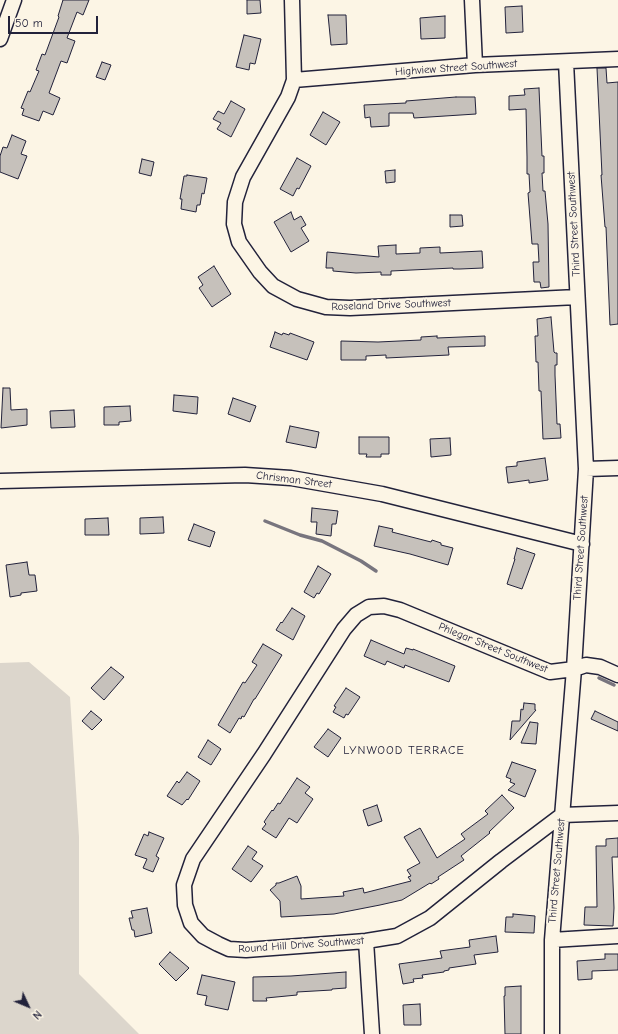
<!DOCTYPE html>
<html>
<head>
<meta charset="utf-8">
<style>
  body { margin:0 }
  #map { position:relative; width:618px; height:1034px; overflow:hidden; background:#fcf5e5; font-family:"Comic Neue",sans-serif }
  canvas { display:block }
  .north { position:absolute; left:8px; top:986px; width:40px; height:40px; -webkit-text-stroke:3px #fcf5e5; paint-order:stroke; rotate:134deg; font-size:11px; font-weight:700; line-height:16px; text-align:center; color:#22223b }
  .north::after { content:''; display:block; margin:auto; width:14px; height:18px; background:#22223b; clip-path:polygon(50% 0,100% 100%,50% 72%,0 100%) }
  .scale { position:absolute; left:8px; top:16px; width:90px; height:18px; box-sizing:border-box; border:2px solid #22223b; border-top:0; padding-left:5px; font-size:12px; line-height:14px; white-space:nowrap; color:#22223b; -webkit-text-stroke:3px #fcf5e5; paint-order:stroke }
</style>
</head>
<body>
<div id="map">
<canvas width="618" height="1034"></canvas>
<div class="north">N</div>
<div class="scale">50 m</div>
</div>
<script>
const context = document.querySelector('canvas').getContext('2d');
context.lineJoin = 'round';
function fill(path, color) { context.fillStyle = color; context.fill(path, 'evenodd'); }
const poly = rows => new Path2D(rows.map(r => 'M' + r).join(''));
function stroke(path, color, width, dash) { context.strokeStyle = color; context.lineWidth = width; context.lineCap = dash ? 'butt' : 'round'; context.setLineDash(dash || []); context.stroke(path); }
function label(font, color, halo, rows, align = 'center') {
  context.font = font + ' "Comic Neue",sans-serif'; context.lineWidth = 4; context.setLineDash([]); context.textBaseline = 'middle'; context.strokeStyle = halo; context.fillStyle = color; for (const [text, x, y, turn = 0] of rows) {
    context.save(); context.translate(x, y); context.rotate((+turn || 0) * Math.PI / 180); context.textAlign = isNaN(turn) ? turn : align; if (halo) context.strokeText(text, 0, 0); context.fillText(text, 0, 0); context.restore();
  }
}
fill(poly([
  [29,662,70,697,79,837,79,974,139,1034,0,1034,0,663]
]), '#dcd6cc');
stroke(poly([
  [265,521,300,535,322,541,361,561,376,571],
  [599,678,614,685]
]), '#78757e', 3.5);
const building = poly([
  [63,0,89,0,83,15,77,12,67,38,75,41,67,63,61,61,49,93,60,98,53,115,43,111,39,121,22,115,24,109,21,108,28,91,30,92,39,71,36,70,42,54,45,55,59,17,58,16,63,0],
  [247,0,260,0,261,13,247,14,247,0],
  [522,6,523,32,506,33,505,7,522,6],
  [328,15,346,15,347,44,331,45,328,15],
  [445,16,445,38,421,39,420,18,445,16],
  [244,35,261,39,255,64,250,63,249,70,236,67,244,35],
  [102,62,111,65,105,80,96,77,102,62],
  [597,68,606,68,607,83,618,82,618,324,610,325,606,227,605,227,601,175,602,175,597,68],
  [539,88,542,156,544,156,544,173,542,173,543,191,545,191,548,224,549,287,541,288,540,282,534,282,533,262,539,262,538,244,532,244,528,193,530,192,529,174,527,174,527,157,526,109,509,110,509,96,525,95,524,89,539,88],
  [456,97,475,97,476,114,414,118,413,113,389,113,389,126,371,127,370,117,365,118,364,105,406,103,406,101,456,97],
  [231,101,245,109,231,137,217,129,221,123,213,119,218,111,224,114,231,101],
  [323,112,340,122,326,145,310,135,323,112],
  [12,135,26,141,21,154,27,156,18,179,0,172,0,156,3,147,7,148,12,135],
  [297,158,311,166,299,189,297,188,293,196,280,189,297,158],
  [142,159,154,162,151,176,139,173,142,159],
  [395,170,395,182,386,183,385,171,395,170],
  [187,175,207,178,204,194,202,193,200,205,197,205,196,212,181,209,182,199,180,199,184,176,187,176,187,175],
  [291,212,294,220,301,216,306,225,301,228,309,241,291,252,274,222,291,212],
  [450,215,462,215,463,226,450,227,450,215],
  [396,245,396,254,420,253,420,248,440,247,440,253,482,251,483,268,460,269,453,269,453,268,391,271,391,275,381,275,381,272,356,273,333,271,333,268,326,268,327,252,379,257,378,246,396,245],
  [214,266,231,294,212,307,199,288,203,285,198,277,214,266],
  [551,317,554,352,555,353,557,353,557,365,555,365,555,375,557,424,560,424,561,438,543,439,541,391,539,391,538,362,536,362,535,336,538,336,537,319,551,317],
  [275,332,282,335,283,333,289,335,290,333,314,342,307,360,270,347,275,332],
  [437,336,437,338,485,336,485,346,448,347,449,355,386,358,386,355,366,356,366,360,341,360,341,341,378,342,421,340,421,337,437,336],
  [3,388,10,388,11,410,27,409,27,425,1,428,3,388],
  [174,395,198,397,197,414,173,411,174,395],
  [233,398,256,406,250,422,228,414,233,398],
  [130,406,131,421,119,422,119,425,104,425,104,407,130,406],
  [74,410,75,427,51,428,50,411,74,410],
  [290,426,319,432,316,448,286,442,290,426],
  [359,437,389,437,389,454,381,454,381,457,366,457,367,454,359,454,359,437],
  [450,438,451,455,431,457,430,439,450,438],
  [545,458,548,480,529,483,529,480,508,483,506,467,517,466,517,462,545,458],
  [312,508,338,511,336,524,332,524,331,536,316,534,317,522,311,522,312,508],
  [163,517,164,533,140,534,140,518,163,517],
  [108,518,109,535,85,535,85,519,108,518],
  [194,524,215,532,210,547,188,540,194,524],
  [379,526,393,529,392,532,431,542,432,540,441,543,441,545,453,548,448,565,410,554,374,546,379,526],
  [517,548,535,554,522,589,507,584,515,559,514,559,517,548],
  [27,562,29,575,35,575,37,591,21,593,21,595,10,597,6,565,27,562],
  [318,566,331,574,319,594,317,593,314,598,304,592,318,566],
  [292,608,305,616,293,640,276,630,281,622,282,623,292,608],
  [371,640,404,654,406,648,413,650,413,649,455,666,449,682,405,665,404,668,387,661,385,665,364,656,371,640],
  [263,644,282,655,255,699,254,699,244,717,242,716,241,719,239,718,230,733,218,725,243,682,245,683,257,665,252,662,263,644],
  [111,667,124,677,104,700,91,688,111,667],
  [346,688,360,697,348,715,346,714,344,718,333,712,336,707,334,706,346,688],
  [524,703,535,704,535,710,536,710,510,740,512,721,520,721,521,709,523,710,524,703],
  [91,711,102,720,92,730,82,721,91,711],
  [595,711,618,722,618,731,591,719,595,711],
  [530,722,538,723,536,744,521,743,530,722],
  [328,729,341,738,328,757,314,747,328,729],
  [208,740,221,749,211,765,198,757,208,740],
  [512,762,536,770,525,797,508,790,515,784,510,782,511,779,506,777,512,762],
  [187,772,200,781,188,800,187,799,182,805,167,796,177,781,179,783,187,772],
  [297,778,310,787,305,793,313,799,297,823,289,818,276,838,262,829,266,824,264,822,272,810,273,811,278,803,280,804,297,778],
  [502,795,514,808,489,832,490,833,461,856,464,860,438,877,439,879,431,884,430,883,402,900,380,905,334,914,281,917,280,901,270,890,276,885,276,883,279,883,297,876,301,886,301,899,344,896,343,892,363,888,364,893,411,881,408,877,411,876,407,870,420,863,404,837,420,828,437,858,465,839,461,834,488,814,485,811,502,795],
  [377,805,382,821,368,826,363,810,377,805],
  [149,832,164,838,156,856,159,858,153,872,143,868,147,859,135,855,144,834,148,836,149,832],
  [618,838,618,857,612,857,614,908,613,926,584,925,585,907,597,907,596,846,606,846,606,839,618,838],
  [248,846,257,852,252,859,263,866,251,882,232,869,248,846],
  [147,908,152,933,135,937,134,930,132,930,129,918,133,918,131,911,147,908],
  [513,914,535,916,534,933,505,932,506,917,513,917,513,914],
  [496,936,498,952,474,955,476,964,449,968,449,970,444,971,444,972,422,975,423,978,413,979,414,982,403,984,399,964,442,958,440,951,470,947,469,940,496,936],
  [170,952,189,968,176,981,159,964,170,952],
  [605,954,618,954,618,970,592,971,592,979,578,980,577,961,605,959,605,954],
  [346,972,346,988,332,989,332,990,297,992,297,995,266,998,267,1001,253,1001,253,977,291,976,346,972],
  [202,975,235,982,228,1010,205,1005,207,996,197,994,202,975],
  [521,986,521,1034,505,1034,504,996,505,996,505,987,521,986],
  [420,1004,421,1025,404,1025,403,1005,420,1004]
]);
fill(building, '#c6c1bb');
stroke(building, '#22223b', 1);
const street = poly([
  [292,0,294,80,288,97,243,177,235,202,234,224,239,242,260,272,273,286,297,299,326,307,350,308,577,297],
  [472,0,475,65],
  [0,39,14,0],
  [294,80,475,65,618,59],
  [586,469,618,468],
  [0,481,245,475,291,478,382,494,582,544],
  [618,675,600,667,586,665,574,669,550,672,400,610,384,606,369,607,356,615,344,629,264,754,193,859,184,885,185,905,191,923,203,936,218,944,229,949,246,950,366,941,397,936,430,918,501,861,562,815,618,813],
  [552,940,618,936],
  [366,941,372,1034],
  [552,1034,552,940,574,669,586,469,566,62]
]);
stroke(street, '#22223b', 17);
stroke(street, '#fcf5e5', 14);
label('11px', '#22223b', '#fcf5e5', [
  ["Highview Street Southwest",456,68,-4],
  ["Third Street Southwest",574,224,-93],
  ["Roseland Drive Southwest",391,305,-2],
  ["Chrisman Street",294,480,7],
  ["Third Street Southwest",581,548,-86],
  ["Phlegar Street Southwest",493,648,22],
  ["Third Street Southwest",557,871,-85],
  ["Round Hill Drive Southwest",301,945,-4]
]);
context.letterSpacing = '1px';
label('12px', '#22223b', '#fcf5e5', [
  ["LYNWOOD TERRACE",404,751]
]);
context.letterSpacing = '0px';
</script>
</body>
</html>
